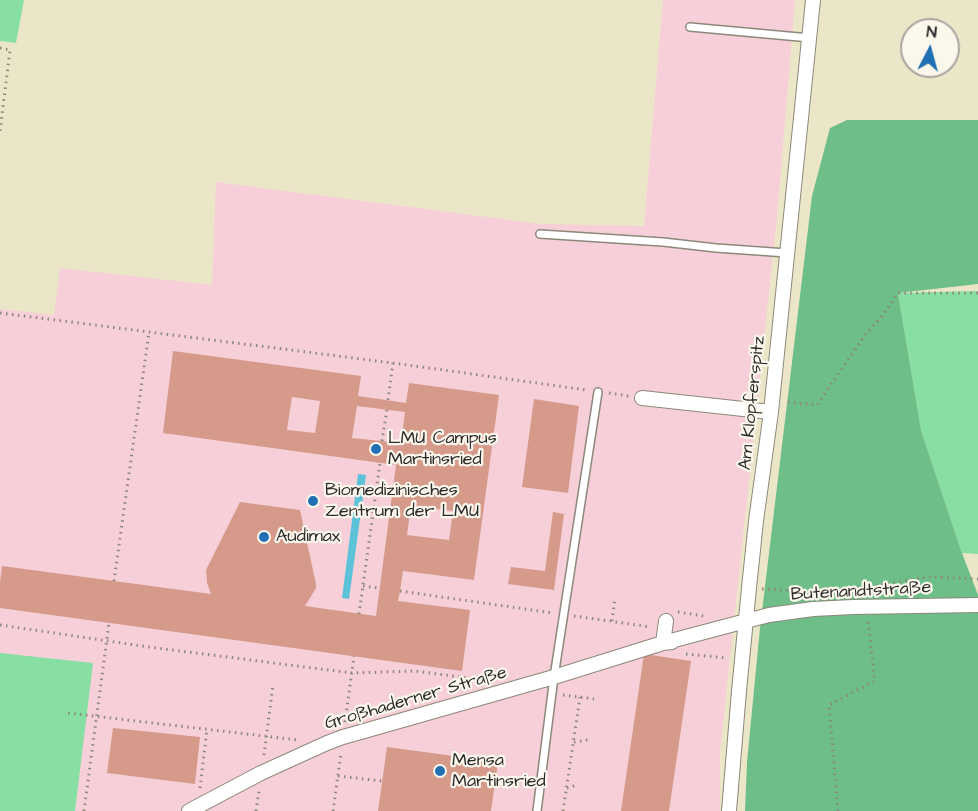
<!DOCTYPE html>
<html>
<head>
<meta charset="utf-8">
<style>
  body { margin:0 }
  #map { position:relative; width:978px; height:811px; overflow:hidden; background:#ece6c9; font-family:"Architects Daughter",sans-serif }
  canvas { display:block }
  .north { position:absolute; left:900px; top:18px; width:60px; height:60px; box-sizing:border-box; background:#fbf7ec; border:2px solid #a8a59f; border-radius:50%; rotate:6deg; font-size:16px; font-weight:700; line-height:24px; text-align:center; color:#2b2b2b }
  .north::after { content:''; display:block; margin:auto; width:21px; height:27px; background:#1f6fb2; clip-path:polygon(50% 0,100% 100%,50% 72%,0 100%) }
</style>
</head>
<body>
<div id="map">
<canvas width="978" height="811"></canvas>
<div class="north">N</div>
</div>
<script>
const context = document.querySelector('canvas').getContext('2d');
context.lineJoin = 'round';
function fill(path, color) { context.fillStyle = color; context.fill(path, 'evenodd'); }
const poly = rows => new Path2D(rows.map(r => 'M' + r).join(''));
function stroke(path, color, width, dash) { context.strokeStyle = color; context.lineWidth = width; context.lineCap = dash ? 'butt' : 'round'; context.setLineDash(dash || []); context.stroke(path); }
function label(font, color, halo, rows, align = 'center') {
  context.font = font + ' "Architects Daughter",sans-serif'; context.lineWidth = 4.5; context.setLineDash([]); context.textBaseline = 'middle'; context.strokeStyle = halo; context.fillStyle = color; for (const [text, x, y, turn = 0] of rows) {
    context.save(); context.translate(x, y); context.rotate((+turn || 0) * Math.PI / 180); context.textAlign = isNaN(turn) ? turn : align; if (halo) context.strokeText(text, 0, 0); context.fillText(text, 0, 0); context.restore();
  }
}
fill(poly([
  [663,0,795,0,777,217,720,752,720,811,0,811,0,309,54,315,60,268,212,285,216,182,541,224,644,226]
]), '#f6cfd8');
fill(poly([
  [0,0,24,0,16,43,0,41],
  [978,291,978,554,962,553,921,430,898,293],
  [0,653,93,663,75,811,0,811]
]), '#87dfa3');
fill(poly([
  [847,120,978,120,978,284,898,293,921,430,962,553,978,595,978,811,745,811,747,762,760,628,812,196,830,128]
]), '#6dbe89');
fill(poly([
  [358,474,366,475,349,599,342,598]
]), '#5bc2d8');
fill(poly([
  [173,351,361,376,358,396,406,403,409,383,499,395,474,580,403,571,400,591,398,601,470,610,462,671,0,608,0,583,2,566,211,594,207,583,206,570,240,502,300,510,316,584,316,588,305,606,376,616,396,465,163,433],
  [292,397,320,401,315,433,287,430],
  [357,406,405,412,401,443,352,438],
  [411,506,453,511,449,540,407,535],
  [534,399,579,406,568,493,522,487],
  [553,512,564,514,554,590,508,584,511,567,545,571],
  [644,654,691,661,669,811,621,811],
  [113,728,200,737,195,784,107,773],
  [387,747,498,762,491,811,378,811]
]), '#d59a8a');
const service = poly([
  [690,27,810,38],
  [540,234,663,242,716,248,787,253],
  [537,811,554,677,598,392]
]);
const minor = poly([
  [642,398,771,412],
  [666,621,663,643,672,642],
  [189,811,261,773,327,743,343,737,554,677,663,643,746,621,769,615,813,609,853,607,978,605],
  [729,811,739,691,749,588,756,521,771,412,813,0]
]);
stroke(service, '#8c887a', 10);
stroke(minor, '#8c887a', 16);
stroke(poly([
  [0,48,10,50,0,131],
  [0,313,393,363,587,390],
  [609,393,629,396],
  [388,400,393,363],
  [788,402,817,405,865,335,883,315,898,293,978,293],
  [382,441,387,409],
  [114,581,149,332],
  [363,586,379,588],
  [762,589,813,592],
  [400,591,553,613],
  [834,591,929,577,978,579],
  [678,612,704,616],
  [359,614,380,463],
  [574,616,651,627],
  [612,621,615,599],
  [0,625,149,647,352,673,415,671,483,680],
  [686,654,727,658],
  [563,695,594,699],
  [68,713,298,740],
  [345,722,354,656],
  [574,742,588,740],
  [264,755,273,685],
  [338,776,382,781],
  [200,788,207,729],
  [567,788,577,785],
  [84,811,109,623],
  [256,811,259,791],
  [333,811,341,753],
  [563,811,580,697],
  [838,811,829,705,875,681,868,621]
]), '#8c887a', 3, [1.5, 4.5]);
stroke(service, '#fff', 7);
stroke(minor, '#fff', 14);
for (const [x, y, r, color] of [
  [376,449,6,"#1f6fb2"],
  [313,501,6,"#1f6fb2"],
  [264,537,6,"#1f6fb2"],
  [440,771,6,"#1f6fb2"]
]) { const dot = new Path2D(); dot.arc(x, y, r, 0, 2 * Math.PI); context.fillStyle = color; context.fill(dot); stroke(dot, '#fbf7ec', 2); }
label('18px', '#2b2b2b', '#fbf7ec', [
  ["Am Klopferspitz",753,403,-84],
  ["Butenandtstraße",861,592,-3],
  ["Großhaderner Straße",416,699,-16]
]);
label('18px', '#2b2b2b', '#fbf7ec', [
  ["LMU Campus",388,439],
  ["Martinsried",388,460],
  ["Biomedizinisches",325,491],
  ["Zentrum der LMU",325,512],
  ["Audimax",276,537],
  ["Mensa",452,761],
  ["Martinsried",452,782]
], 'left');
</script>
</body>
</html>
